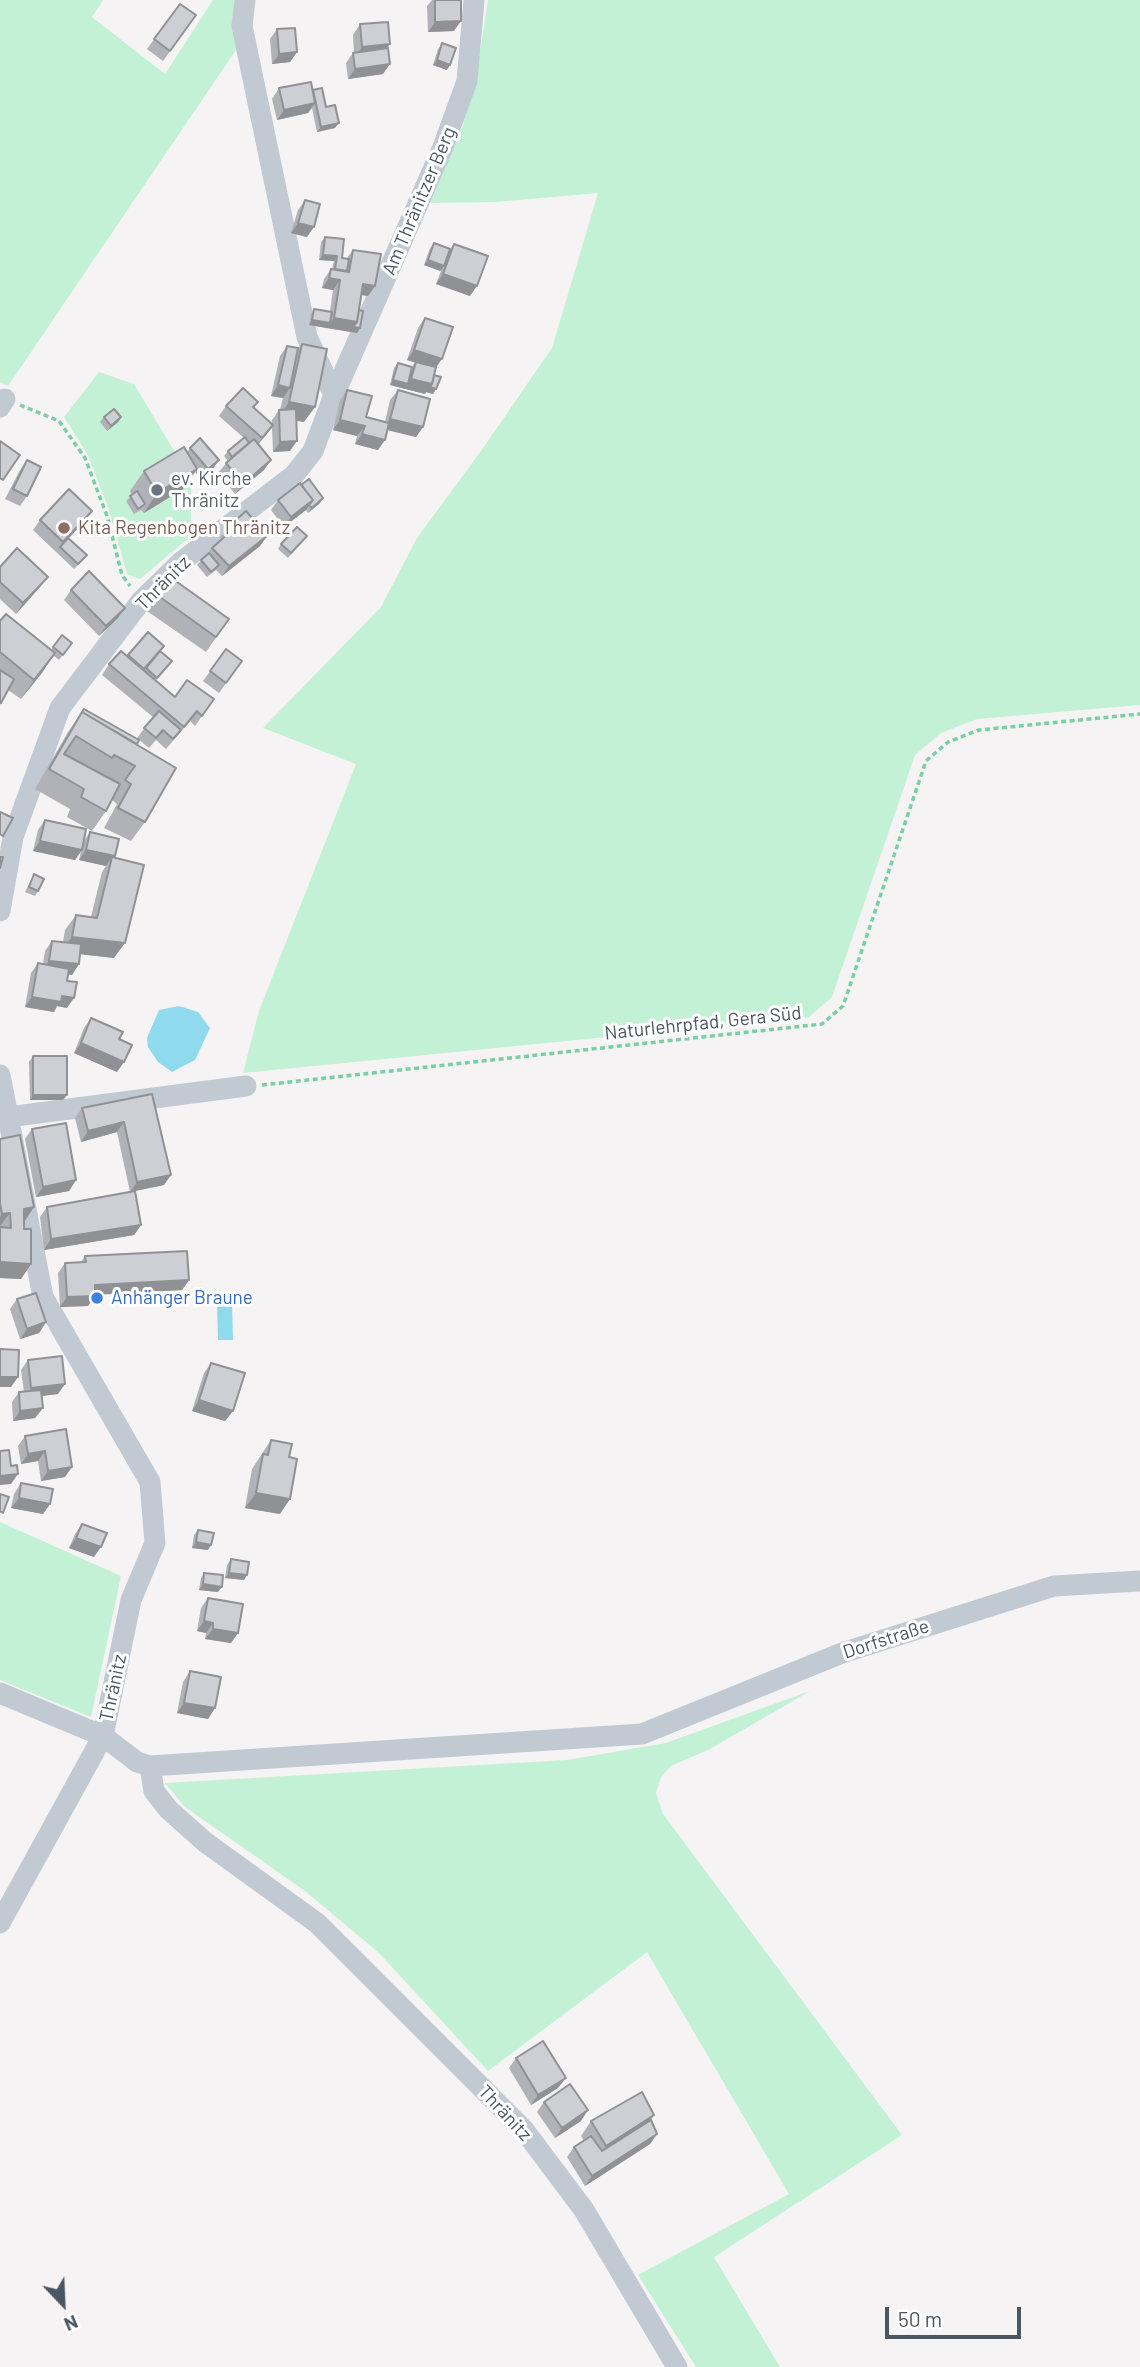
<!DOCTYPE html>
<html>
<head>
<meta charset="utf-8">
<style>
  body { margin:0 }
  #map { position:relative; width:1140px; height:2367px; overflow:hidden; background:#f5f3f3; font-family:Barlow,sans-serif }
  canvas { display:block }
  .north { position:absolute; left:28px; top:2269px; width:70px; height:70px; -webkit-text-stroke:5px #fff; paint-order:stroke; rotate:157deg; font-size:19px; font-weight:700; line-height:28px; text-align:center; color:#4a5661 }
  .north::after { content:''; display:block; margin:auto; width:24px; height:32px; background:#4a5661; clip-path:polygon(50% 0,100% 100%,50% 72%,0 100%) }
  .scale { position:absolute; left:885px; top:2307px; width:136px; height:32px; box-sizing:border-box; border:4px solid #4a5661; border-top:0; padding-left:9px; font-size:21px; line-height:24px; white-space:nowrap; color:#4a5661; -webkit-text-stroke:5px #fff; paint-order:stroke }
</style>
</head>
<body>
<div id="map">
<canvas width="1140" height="2367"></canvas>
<div class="north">N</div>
<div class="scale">50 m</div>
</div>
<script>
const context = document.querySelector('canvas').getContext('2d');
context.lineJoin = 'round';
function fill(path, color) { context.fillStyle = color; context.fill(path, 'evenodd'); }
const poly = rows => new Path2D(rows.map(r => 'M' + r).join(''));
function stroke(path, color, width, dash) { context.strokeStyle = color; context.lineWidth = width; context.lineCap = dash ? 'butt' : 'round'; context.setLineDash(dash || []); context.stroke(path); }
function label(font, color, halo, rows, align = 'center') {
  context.font = font + ' Barlow,sans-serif'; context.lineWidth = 6; context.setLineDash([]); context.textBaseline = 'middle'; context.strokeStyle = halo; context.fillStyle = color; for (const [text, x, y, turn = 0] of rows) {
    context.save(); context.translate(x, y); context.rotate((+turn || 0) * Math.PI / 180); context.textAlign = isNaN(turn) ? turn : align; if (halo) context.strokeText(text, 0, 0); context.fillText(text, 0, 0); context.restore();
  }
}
fill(poly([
  [0,0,103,0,92,17,165,74,213,0,237,0,238,47,8,386,0,382],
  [488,0,1140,0,1140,705,977,719,941,733,915,755,832,997,809,1017,243,1073,259,1011,356,764,263,728,381,607,417,538,481,451,552,348,598,193,495,202,430,203,463,125,478,66],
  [99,372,134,384,191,479,191,536,140,579,127,574,109,510,88,455,64,417],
  [0,1522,121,1576,91,1717,0,1680],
  [810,1691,710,1749,671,1766,661,1777,656,1793,663,1814,902,2135,714,2257,780,2367,696,2367,638,2275,789,2194,647,1952,488,2071,378,1952,305,1891,185,1807,165,1783,567,1760,666,1743]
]), '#c3f1d5');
fill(poly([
  [179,1006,198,1012,210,1028,195,1060,172,1072,158,1062,148,1047,147,1038,159,1010],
  [232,1303,233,1340,218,1340,217,1304]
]), '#90daee');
stroke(poly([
  [20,405,59,421,85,458,107,516,122,575,130,586],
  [262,1085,822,1024,843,1006,926,761,948,742,979,730,1140,714]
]), '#7ad0a6', 3.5, [5, 3.5]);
stroke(poly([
  [245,0,242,26,307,337,334,395],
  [0,407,5,399],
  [0,911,13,837,60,708,141,601,181,562,294,475,313,451,334,395,443,147,467,81,474,0],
  [0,1075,43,1297,150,1482,155,1543,131,1600,103,1736,0,1923],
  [0,1114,8,1117,246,1086],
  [0,1693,103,1736,137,1762,150,1766,154,1791,169,1810,205,1842,317,1923,524,2130,584,2210,677,2367],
  [150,1766,642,1734,842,1653,1054,1586,1140,1581]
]), '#c1cad2', 21);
fill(poly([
  [432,0,435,0,454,31,428,32,427,6],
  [180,4,196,15,163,61,147,49],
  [360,24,388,48,383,74,348,79,346,63,353,53,354,53,353,35],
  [277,29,297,52,290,62,272,64,270,39],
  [442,44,447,70,433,65,438,49],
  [279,88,312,90,326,107,335,128,317,132,312,108,308,113,277,120,272,99],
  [305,200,307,237,291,233,298,210],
  [325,237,342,258,347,258,353,250,368,296,361,295,359,310,360,328,357,333,309,325,311,314,314,309,330,311,333,290,322,288,324,279,331,269,332,269,334,261,319,260,321,242],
  [434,243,450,249,454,244,470,296,436,284,441,271,424,265,430,248],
  [425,318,436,367,434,375,436,389,433,394,426,392,425,394,390,385,394,368,398,363,412,367,415,362,407,360,418,328],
  [302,344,304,422,297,421,290,451,273,452,272,427,258,444,271,460,264,470,235,494,218,473,228,461,224,456,228,451,244,438,219,416,226,406,258,402,254,408,272,424,272,420,279,410,280,410,283,398,271,396,280,356,287,346,298,348],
  [347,390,366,417,385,422,390,400,398,390,423,427,416,437,388,430,378,450,355,444,357,436,333,430,340,400],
  [104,417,121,417,118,422,107,431,100,422],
  [190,448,219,460,212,470,201,479,195,472,183,489,144,513,141,510,134,514,126,501,132,495,130,491,144,471,187,452],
  [27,460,27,496,20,506,5,499,20,470],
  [278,500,320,503,308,513,306,510,284,527,271,510],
  [40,520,85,521,69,538,83,560,74,569,33,530],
  [227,528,267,536,260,546,222,576,216,570,207,577,197,565,212,548,221,540,220,538],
  [307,536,288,558,278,549,281,544],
  [0,567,40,587,16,614,0,599],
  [170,577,229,619,206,652,147,611],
  [71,590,118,618,99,636,64,600],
  [0,621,51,650,62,635,72,643,59,660,54,656,21,699,8,690,0,705],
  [148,632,164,646,160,651,168,666,156,680,175,697,214,699,195,726,190,721,166,749,156,740,149,748,137,738,153,717,102,675,109,664,127,656],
  [226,649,242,661,219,693,203,681],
  [84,709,137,744,145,822,131,841,104,828,117,804,112,800,106,811,92,831,67,817,70,809,35,789,68,732],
  [45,820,84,841,90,832,114,858,114,958,80,954,79,964,72,975,68,974,67,981,67,1008,57,1006,54,1012,25,1007,31,973,38,963,43,964,45,951,52,941,63,942,65,930,76,915,91,917,102,872,106,866,79,860,81,851,75,860,33,851,38,830],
  [34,874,38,891,35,896,25,892],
  [91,1018,119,1039,117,1072,74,1053,84,1028],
  [33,1056,67,1095,63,1100,30,1100,29,1062],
  [152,1094,164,1185,135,1191,141,1225,134,1235,44,1250,40,1217,47,1207,130,1192,117,1132,81,1142,75,1118,82,1108],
  [32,1129,76,1180,69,1191,36,1197,25,1139],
  [0,1139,34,1207,24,1222,24,1229,31,1264,21,1279,0,1278],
  [85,1256,189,1280,182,1290,95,1295,88,1306,60,1307,58,1273,65,1263,81,1262],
  [17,1299,46,1322,39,1333,20,1339,10,1309],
  [28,1360,58,1394,41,1396,43,1408,35,1418,13,1421,12,1402,19,1392,24,1392,21,1370],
  [211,1363,233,1411,225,1421,192,1411,204,1373],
  [66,1429,65,1477,41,1481,38,1461,21,1464,18,1446,25,1436],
  [271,1440,280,1514,245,1508,252,1469],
  [21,1483,50,1504,43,1514,11,1508,14,1494],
  [82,1524,94,1557,69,1548,75,1534],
  [198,1530,208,1550,192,1548,194,1535],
  [231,1559,244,1580,225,1578,227,1565],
  [204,1573,218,1592,199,1590,201,1578],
  [208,1598,238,1633,231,1643,205,1639,206,1633,197,1631,201,1608],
  [190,1671,215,1708,208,1719,177,1713,183,1682],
  [516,2058,558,2088,531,2105,509,2068],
  [544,2102,581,2121,555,2138,537,2112],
  [651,2120,657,2134,650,2144,585,2186,567,2157,574,2147,584,2141,581,2136,591,2121]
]), '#b0b2b7');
fill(poly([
  [461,21,454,31,428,32,435,22],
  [390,44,383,54,355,57,362,47],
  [297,52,290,62,272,64,279,54],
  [437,60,450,65,447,70,433,65],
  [390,64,383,74,348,79,355,69],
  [315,103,308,113,277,120,284,110],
  [339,123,335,128,317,132,321,127],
  [298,223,314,227,307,237,291,233],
  [323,255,337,256,334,261,319,260],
  [428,260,444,266,440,271,424,265],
  [443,274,477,286,470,296,436,284],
  [329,278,340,280,333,290,322,288],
  [363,284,375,286,368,296,356,294],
  [334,318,357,322,360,328,357,333,309,325,312,320,330,323],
  [414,350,442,359,435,369,407,360],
  [411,379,432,384,436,389,433,394,426,392,425,394,390,385,393,380,408,384],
  [278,385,290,388,283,398,271,396],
  [289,402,315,407,304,422,279,417],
  [121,417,118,422,107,431,111,426],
  [390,419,423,427,416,437,383,429],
  [340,420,365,426,357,436,333,430],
  [273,425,266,435,255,448,262,438],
  [362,434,385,440,378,450,355,444],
  [297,441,290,451,273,452,280,442],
  [219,460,212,470,201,479,208,469],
  [271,460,264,470,235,494,243,484],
  [197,469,183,489,144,513,157,493],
  [323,498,320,503,308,513,312,508],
  [313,500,306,510,284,527,291,517],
  [92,511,85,521,60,547,56,552,63,542],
  [267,536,260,546,222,576,229,566],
  [48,577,40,587,16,614,23,603],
  [125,608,118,618,99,636,106,626],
  [55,653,42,673,21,699,34,680],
  [40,841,82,850,75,860,33,851],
  [86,850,115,856,111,862,112,857,106,866,79,860],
  [72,937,125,943,114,958,61,952],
  [49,961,79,964,72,975,42,971],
  [62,996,74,998,67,1008,57,1006,54,1012,25,1007,32,997],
  [81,1043,124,1062,117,1072,74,1053],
  [33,1095,67,1095,63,1100,30,1100],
  [124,1122,117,1132,81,1142,88,1131],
  [171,1175,164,1185,130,1192,137,1182],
  [76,1180,69,1191,36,1197,43,1187],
  [34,1207,24,1222,24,1209],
  [10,1213,0,1226,0,1217,2,1214],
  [141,1225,134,1235,44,1250,51,1239],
  [0,1262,31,1264,21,1279,0,1278],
  [189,1280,182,1290,87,1295,95,1285],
  [95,1296,88,1306,60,1307,67,1297],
  [46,1322,39,1333,20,1339,27,1329],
  [0,1377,18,1377,11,1387,0,1387],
  [65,1384,58,1394,24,1398,31,1388],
  [199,1400,233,1411,225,1421,192,1411],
  [43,1408,35,1418,13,1421,20,1411],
  [45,1451,38,1461,21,1464,28,1454],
  [72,1467,65,1477,41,1481,48,1471],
  [18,1474,11,1484,0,1485,0,1476],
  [256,1493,290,1499,280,1514,245,1508],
  [19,1498,50,1504,43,1514,11,1508],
  [76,1538,101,1547,94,1557,69,1548],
  [196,1542,211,1545,208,1550,192,1548],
  [229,1573,247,1575,244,1580,225,1578],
  [203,1584,222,1587,218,1592,199,1590],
  [204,1621,213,1623,206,1633,197,1631],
  [213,1629,238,1633,231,1643,205,1639],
  [184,1703,215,1708,208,1719,177,1713],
  [566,2078,558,2088,531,2105,538,2095],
  [588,2110,581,2121,555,2138,562,2128],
  [654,2115,644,2130,595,2161,606,2146],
  [657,2134,650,2144,585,2186,592,2176]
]), '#909195');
const building = poly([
  [435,0,461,0,461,21,435,22,435,0],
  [180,4,196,15,170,51,154,39,180,4],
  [388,22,390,44,362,47,360,24,388,22],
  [295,28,297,52,279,54,277,29,295,28],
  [442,43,456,48,450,65,437,60,442,43],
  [388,48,390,64,355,69,353,53,388,48],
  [311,82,315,103,284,110,279,88,311,82],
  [322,88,326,107,335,105,339,123,321,127,313,90,322,88],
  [305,200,320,204,314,227,298,223,305,200],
  [325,237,344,239,342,258,349,259,347,271,335,269,337,256,323,255,325,237],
  [434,243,450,249,444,266,428,260,434,243],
  [454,244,488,256,477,286,443,274,454,244],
  [353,250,381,254,375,286,363,284,357,322,334,318,340,280,329,278,331,269,349,272,353,250],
  [314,309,332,312,330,323,312,320,314,309],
  [359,310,363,311,360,328,353,327,357,322,359,310],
  [425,318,453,327,442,359,414,350,425,318],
  [302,344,327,349,315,407,289,402,302,344],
  [287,346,298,348,290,388,278,385,287,346],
  [416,362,436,367,432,384,411,379,416,362],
  [398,363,412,367,408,384,393,380,398,363],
  [434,375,441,377,436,389,430,387,432,384,434,375],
  [243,388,258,402,253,407,273,425,262,438,226,406,243,388],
  [347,390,372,396,366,417,389,423,385,440,362,434,365,426,340,420,347,390],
  [398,390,430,399,423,427,390,419,398,390],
  [114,409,121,417,111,426,104,417,114,409],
  [296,409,297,441,280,442,279,410,296,409],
  [245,437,249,443,232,457,228,451,245,437],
  [200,438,219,460,208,469,190,448,200,438],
  [254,439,271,460,243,484,226,463,254,439],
  [0,441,20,455,3,480,0,478,0,441],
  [184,447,197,469,157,493,144,471,184,447],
  [27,460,41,467,27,496,13,489,27,460],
  [309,479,323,498,312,508,309,505,313,500,301,485,309,479],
  [300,483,313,500,291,517,278,500,300,483],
  [69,489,92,511,63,542,40,520,69,489],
  [137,491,145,504,138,509,130,496,137,491],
  [246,511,267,536,229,566,212,548,230,532,227,528,246,511],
  [297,527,307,536,291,553,281,544,297,527],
  [68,538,87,555,78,564,60,547,68,538],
  [17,548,48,577,23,603,0,582,0,567,17,548],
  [209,553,219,565,211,572,201,560,209,553],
  [89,571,125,608,106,626,71,590,89,571],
  [170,577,229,619,216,637,157,595,170,577],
  [6,614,55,653,34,680,0,652,0,621,6,614],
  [148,632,164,646,144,669,128,655,148,632],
  [62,635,72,643,63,655,53,647,62,635],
  [226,649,242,661,226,683,210,671,226,649],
  [121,651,175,697,187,680,214,699,202,716,197,711,184,727,109,664,121,651],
  [160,651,172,661,157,678,146,668,160,651],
  [0,670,14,679,1,703,0,702,0,670],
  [84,709,139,740,137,744,82,712,84,709],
  [159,711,181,730,173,739,163,730,156,738,144,728,159,711],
  [82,712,176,768,145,822,118,808,131,784,125,780,135,766,114,755,112,758,76,736,64,754,120,784,106,811,81,797,84,789,49,769,82,712],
  [0,812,13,818,3,836,0,834,0,812],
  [45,820,86,829,82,850,40,841,45,820],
  [90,832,119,839,115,856,86,850,90,832],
  [0,857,3,857,0,868,0,857],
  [112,857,144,865,125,943,72,937,76,915,97,918,112,857],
  [34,874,44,879,38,891,29,887,34,874],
  [52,941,81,944,79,964,49,961,52,941],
  [38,963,69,969,67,981,77,982,74,998,62,996,61,1002,32,997,38,963],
  [91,1018,123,1032,119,1039,132,1045,124,1062,81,1043,91,1018],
  [33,1056,67,1056,67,1095,33,1095,33,1056],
  [152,1094,171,1175,137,1182,124,1122,88,1131,82,1108,152,1094],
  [66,1123,76,1180,43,1187,32,1129,66,1123],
  [20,1135,34,1207,24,1209,24,1229,31,1229,31,1264,0,1262,0,1227,11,1228,10,1213,2,1214,0,1203,0,1139,20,1135],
  [135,1191,141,1225,51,1239,47,1207,135,1191],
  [187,1251,189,1280,95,1285,95,1296,67,1297,65,1263,86,1262,85,1256,187,1251],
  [36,1293,46,1322,27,1329,17,1299,36,1293],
  [0,1349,19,1350,18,1377,0,1377,0,1349],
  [62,1356,65,1384,31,1388,28,1360,62,1356],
  [211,1363,245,1373,233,1411,199,1400,211,1363],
  [41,1390,43,1408,20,1411,19,1392,41,1390],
  [66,1429,72,1467,48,1471,45,1451,28,1454,25,1436,66,1429],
  [271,1440,292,1444,289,1457,297,1459,290,1499,256,1493,263,1454,268,1455,271,1440],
  [9,1450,11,1466,17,1465,18,1474,0,1476,0,1451,9,1450],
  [21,1483,53,1489,50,1504,19,1498,21,1483],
  [0,1494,9,1497,3,1513,0,1511,0,1494],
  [82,1524,107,1533,101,1547,76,1538,82,1524],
  [198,1530,214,1533,211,1545,196,1542,198,1530],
  [231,1559,249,1562,247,1575,229,1573,231,1559],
  [204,1573,223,1575,222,1587,203,1584,204,1573],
  [208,1598,243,1604,238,1633,213,1629,213,1623,204,1621,208,1598],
  [190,1671,221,1677,215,1708,184,1703,190,1671],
  [543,2041,566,2078,538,2095,516,2058,543,2041],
  [570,2084,588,2110,562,2128,544,2102,570,2084],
  [642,2092,654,2115,606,2146,591,2121,642,2092],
  [651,2120,657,2134,592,2176,574,2147,591,2136,602,2151,651,2120]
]);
fill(building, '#cdcfd5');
stroke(building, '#909195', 2);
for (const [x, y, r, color] of [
  [157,490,7,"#6b7280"],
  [64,528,7,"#8d6e63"],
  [97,1298,7,"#3f7fe0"]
]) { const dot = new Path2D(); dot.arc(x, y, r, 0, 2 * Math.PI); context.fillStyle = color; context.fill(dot); stroke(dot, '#fff', 2.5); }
label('19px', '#4a5661', '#fff', [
  ["Am Thränitzer Berg",419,201,-67],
  ["Thränitz",163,583,-45],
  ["Naturlehrpfad, Gera Süd",703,1023,-6],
  ["Dorfstraße",886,1639,-18],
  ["Thränitz",113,1688,-78],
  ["Thränitz",505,2113,47]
]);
label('19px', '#5b616d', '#fff', [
  ["ev. Kirche",171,479],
  ["Thränitz",171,501]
], 'left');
label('19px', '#785e54', '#fff', [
  ["Kita Regenbogen Thränitz",78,528]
], 'left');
label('19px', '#366cbe', '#fff', [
  ["Anhänger Braune",111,1298]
], 'left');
</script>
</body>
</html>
